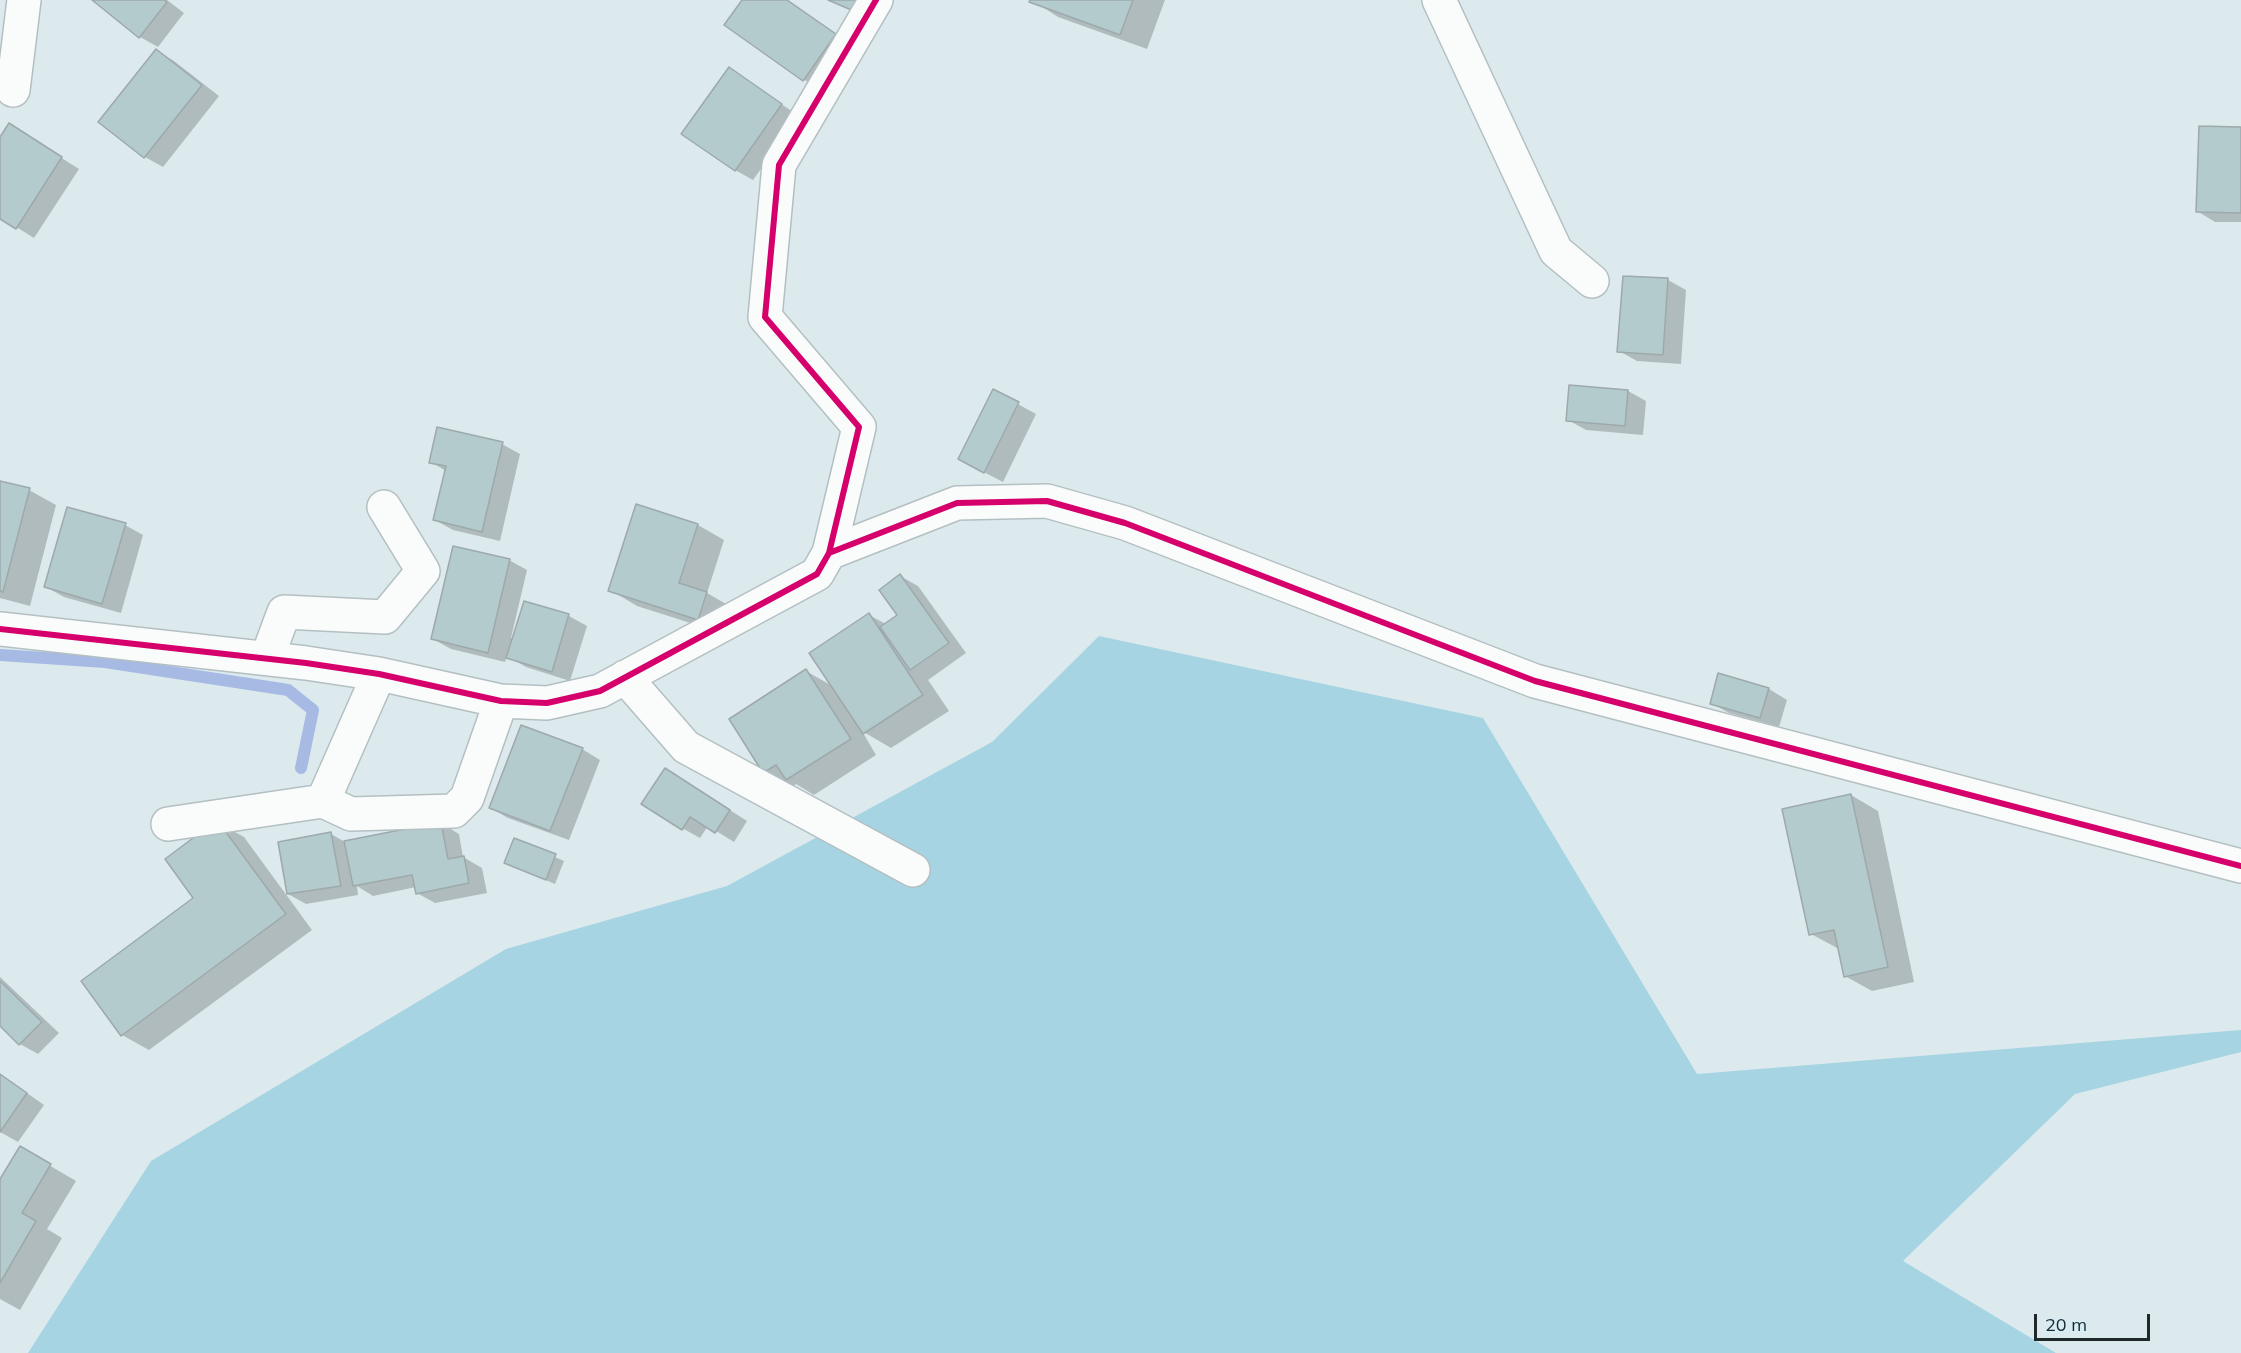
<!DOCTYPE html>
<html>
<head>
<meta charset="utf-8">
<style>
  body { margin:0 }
  #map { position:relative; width:2241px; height:1353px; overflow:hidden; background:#dceaee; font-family:Mulish,sans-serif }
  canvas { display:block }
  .scale { position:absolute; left:2034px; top:1314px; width:116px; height:27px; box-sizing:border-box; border:3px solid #1f282b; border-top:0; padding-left:8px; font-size:18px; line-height:21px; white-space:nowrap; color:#1f282b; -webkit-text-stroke:4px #d5edf5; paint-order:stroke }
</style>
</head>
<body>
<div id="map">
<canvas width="2241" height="1353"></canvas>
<div class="scale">20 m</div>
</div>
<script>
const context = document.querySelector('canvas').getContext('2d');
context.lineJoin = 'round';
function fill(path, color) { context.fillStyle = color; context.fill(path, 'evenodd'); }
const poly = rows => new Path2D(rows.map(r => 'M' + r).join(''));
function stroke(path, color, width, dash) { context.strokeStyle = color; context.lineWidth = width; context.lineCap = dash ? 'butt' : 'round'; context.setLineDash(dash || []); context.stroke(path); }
fill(poly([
  [1099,636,1483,718,1697,1074,2241,1030,2241,1052,2075,1094,1903,1261,2056,1353,28,1353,151,1161,506,949,727,886,992,742]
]), '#a7d4e2');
fill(poly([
  [94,0,167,0,184,13,158,47,140,37],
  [744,0,787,0,853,46,821,90,803,79],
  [1032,0,1165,0,1147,49,1058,17],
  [157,51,174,61,219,96,163,167,145,157],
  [729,69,799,116,753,180,735,170],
  [2241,128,2241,222,2215,222,2197,211],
  [27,136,79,169,34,238,0,217,0,140],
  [1668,280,1686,290,1681,364,1637,361,1619,351],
  [994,391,1036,414,1003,482,978,469],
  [1628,391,1646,401,1643,435,1586,430,1568,420],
  [502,444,520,454,500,541,453,530,435,520,446,471,431,462],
  [0,482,29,490,56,505,30,606,0,598],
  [125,525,143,535,121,613,64,597,46,587],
  [698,525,724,540,707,593,733,608,725,634,637,606,610,590],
  [509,560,527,570,511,638,513,638,525,603,569,616,587,626,570,681,526,667,507,656,505,662,451,649,433,639],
  [900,576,918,586,966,653,928,680,949,711,891,748,862,731,876,755,814,795,796,784,791,788,765,772,806,671,834,687,869,615,886,624,899,615],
  [1719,675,1769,689,1787,700,1779,727,1729,713,1711,703],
  [582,749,600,760,569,840,508,818,491,808],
  [683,780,747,821,734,842,708,826,700,838,682,828],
  [1851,795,1878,811,1914,982,1872,991,1845,976,1839,949,1811,934],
  [217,822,244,837,312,930,149,1050,122,1035,196,898],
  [441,823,459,834,463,857,482,868,487,893,435,903,417,893,416,887,373,896,357,886,358,895,306,904,288,894,331,834,345,842],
  [515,840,564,861,555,884,506,863],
  [0,977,59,1033,38,1054,20,1044,0,1024],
  [0,1074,44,1105,18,1142,0,1132],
  [20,1148,76,1181,47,1229,62,1238,20,1310,0,1299,0,1182]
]), '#0003');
stroke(poly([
  [0,655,105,662,288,690,313,710,301,768]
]), '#a6bae4', 12);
const building = poly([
  [92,0,164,0,167,2,139,38,92,0],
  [742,0,787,0,836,34,803,81,724,25,742,0],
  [828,0,861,0,856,12,828,0],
  [1030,0,1133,0,1120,35,1029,2,1030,0],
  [156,49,202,85,144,158,98,122,156,49],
  [729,67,782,104,735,171,681,134,729,67],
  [9,123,62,157,16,229,0,219,0,137,9,123],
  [2199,126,2241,127,2241,213,2196,212,2199,126],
  [1623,276,1668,278,1663,355,1617,352,1623,276],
  [1569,385,1628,390,1625,426,1566,421,1569,385],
  [993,389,1019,402,984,473,958,459,993,389],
  [437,427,503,442,482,532,433,520,446,466,429,463,437,427],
  [0,481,30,488,3,592,0,591,0,481],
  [636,504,698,524,679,583,707,592,698,620,608,591,636,504],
  [67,507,126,523,102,604,44,587,67,507],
  [453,546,510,559,488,653,431,639,453,546],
  [900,574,949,643,910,670,880,627,897,615,879,590,900,574],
  [524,601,569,614,552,672,506,658,524,601],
  [869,613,923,695,863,734,809,653,869,613],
  [806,669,851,739,786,780,776,765,763,773,729,719,806,669],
  [1718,673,1769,688,1760,718,1710,704,1718,673],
  [521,725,583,748,550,831,489,808,521,725],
  [665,768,730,810,715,833,690,817,682,830,641,804,665,768],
  [1851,794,1888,967,1844,977,1834,930,1809,935,1782,809,1851,794],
  [217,820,286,914,121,1036,81,981,193,898,165,859,217,820],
  [441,822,448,859,464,856,469,883,416,894,412,875,353,886,344,841,441,822],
  [331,832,341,886,287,894,278,842,331,832],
  [514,838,556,854,546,880,504,863,514,838],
  [0,981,42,1022,19,1045,0,1026,0,981],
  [0,1074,27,1093,0,1132,0,1074],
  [20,1146,51,1164,22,1213,36,1221,0,1283,0,1179,20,1146]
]);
fill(building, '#b3cbcd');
stroke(building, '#9da9aa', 1.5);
const street = poly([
  [1439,0,1556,251,1592,281],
  [13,90,24,0],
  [829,553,859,427,765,317,779,165,876,0],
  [0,629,306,663,379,674,501,701,547,703,600,691,817,574,829,553,957,503,1047,501,1125,523,1535,681,2241,866],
  [267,658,284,612,385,617,423,571,384,507],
  [379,674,323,801,351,814,454,811,467,798,501,701],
  [625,677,686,747,913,870],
  [168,824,323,801]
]);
stroke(street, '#b4bfc2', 36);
stroke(street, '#fafcfc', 33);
stroke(poly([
  [829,553,859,427,765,317,779,165,876,0],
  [0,629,306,663,379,674,501,701,547,703,600,691,817,574,829,553,957,503,1047,501,1125,523,1535,681,2241,866]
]), '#d6006c', 6);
</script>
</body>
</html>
